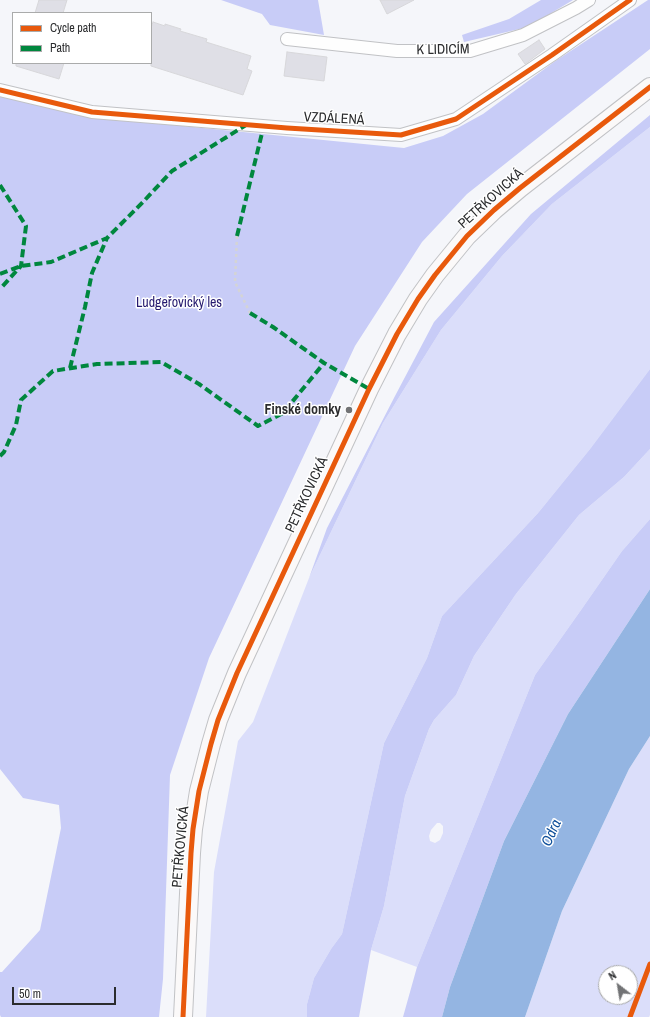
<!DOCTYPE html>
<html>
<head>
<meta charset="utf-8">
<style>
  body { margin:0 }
  #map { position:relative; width:650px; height:1017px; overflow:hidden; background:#f5f6fa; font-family:"Archivo Narrow",sans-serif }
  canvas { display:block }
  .legend { position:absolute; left:12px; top:12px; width:140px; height:52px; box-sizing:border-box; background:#fff; border:1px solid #aaabab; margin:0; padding:5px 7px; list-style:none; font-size:12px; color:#2b2c2e }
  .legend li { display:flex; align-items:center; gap:8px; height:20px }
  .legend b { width:20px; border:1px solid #aaabab }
  .north { position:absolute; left:598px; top:965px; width:40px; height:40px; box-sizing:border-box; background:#fff; border:1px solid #aaabab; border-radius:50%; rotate:329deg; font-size:11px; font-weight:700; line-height:16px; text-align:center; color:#2b2c2e }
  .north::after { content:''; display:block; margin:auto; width:14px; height:18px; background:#727375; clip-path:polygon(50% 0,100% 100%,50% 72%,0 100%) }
  .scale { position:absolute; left:12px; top:987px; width:104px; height:18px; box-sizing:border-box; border:2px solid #2b2c2e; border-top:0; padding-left:5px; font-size:12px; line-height:14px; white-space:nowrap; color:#2b2c2e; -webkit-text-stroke:3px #fff; paint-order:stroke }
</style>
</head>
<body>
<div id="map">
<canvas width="650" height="1017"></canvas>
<ul class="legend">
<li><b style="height:5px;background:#e8590c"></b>Cycle path</li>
<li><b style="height:5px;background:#00873e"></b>Path</li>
</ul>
<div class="north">N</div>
<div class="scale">50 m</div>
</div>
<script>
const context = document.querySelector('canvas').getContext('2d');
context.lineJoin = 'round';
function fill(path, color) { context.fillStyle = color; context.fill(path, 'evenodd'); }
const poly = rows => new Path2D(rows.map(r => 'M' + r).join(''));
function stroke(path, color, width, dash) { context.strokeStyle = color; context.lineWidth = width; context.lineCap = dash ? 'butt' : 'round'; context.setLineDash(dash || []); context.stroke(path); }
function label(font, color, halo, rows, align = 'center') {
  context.font = font + ' "Archivo Narrow",sans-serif'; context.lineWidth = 3; context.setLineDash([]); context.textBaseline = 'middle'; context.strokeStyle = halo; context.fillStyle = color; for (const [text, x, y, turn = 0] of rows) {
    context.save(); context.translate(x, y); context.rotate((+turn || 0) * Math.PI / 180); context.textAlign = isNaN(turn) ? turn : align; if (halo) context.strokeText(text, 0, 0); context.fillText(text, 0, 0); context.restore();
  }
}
fill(poly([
  [650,127,650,369,590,449,538,513,442,616,427,658,384,743,342,934,331,949,314,978,307,1004,307,1017,206,1017,214,872,238,741,253,722,309,578,383,423,441,330,502,256,552,204],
  [650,449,650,519,622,551,581,610,535,675,417,967,371,950,384,906,405,796,429,729,434,720,456,695,474,656,516,594,579,515,624,477],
  [437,823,440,823,443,826,443,833,440,840,435,843,430,841,429,836,431,830],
  [650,736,650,1015,649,1017,525,1017,562,911,629,769],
  [606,973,630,973,630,997,606,997]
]), '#dbdefa');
fill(poly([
  [221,0,318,0,324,35,270,25,262,14],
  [541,0,573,0,528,27,464,42,462,35,509,19],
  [648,0,650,0,650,49,467,194,422,242,355,346,209,658,170,775,163,979,159,1017,1,1017,0,1015,0,972,2,972,40,930,61,828,59,805,23,798,0,769,0,96,92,117,404,148,443,136,483,114,554,62],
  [650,115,650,127,552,204,502,256,441,330,383,423,309,578,327,528,395,396,434,322,531,214],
  [650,369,650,449,624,477,579,515,516,594,474,656,456,695,434,720,429,729,405,796,384,906,371,950,359,1017,307,1017,307,1004,314,978,331,949,342,934,384,743,427,658,442,616,538,513,590,449],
  [650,519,650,589,568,714,504,841,450,987,442,1017,403,1017,417,967,535,675,581,610,622,551]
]), '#c8ccf7');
fill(poly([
  [650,589,650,736,629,769,562,911,525,1017,442,1017,450,987,504,841,568,714]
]), '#94b5e2');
const building = poly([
  [39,0,67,0,63,13,35,13,39,0],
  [380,0,414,0,387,14,380,0],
  [153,22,165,26,165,24,181,29,180,31,207,39,206,42,251,56,247,69,252,71,243,95,151,66,151,28,153,22],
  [539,40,545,49,525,64,518,54,539,40],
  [287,52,327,57,324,81,284,76,287,52],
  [16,63,64,63,59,79,16,66,16,63]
]);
fill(building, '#dfdfe6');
stroke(building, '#d7d7da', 1);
const street = poly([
  [287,39,397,51,470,51,523,35,576,8,589,0],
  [0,90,92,112,287,128,401,135,456,119,552,55,630,0]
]);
const secondary = poly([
  [183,1017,191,853,193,829,199,791,211,744,218,720,237,673,369,389,397,334,418,299,435,275,467,236,494,210,520,188,650,87]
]);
stroke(street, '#c1c2c5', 14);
stroke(secondary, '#c1c2c5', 20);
stroke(poly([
  [237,236,235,282,250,313]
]), '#d4d4d5', 2.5, [3, 3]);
stroke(street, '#fefefe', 12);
stroke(secondary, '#fbf9f9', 18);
stroke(poly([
  [0,185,26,226,21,266,0,289],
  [237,236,262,133],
  [0,274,21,266,51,262,107,238,143,202,172,171,246,125],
  [250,313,273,327,324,363,369,389],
  [70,368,85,307,92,273,107,238],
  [0,456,4,452,16,425,21,400,53,371,97,364,161,362,199,384,258,426,283,413,324,363]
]), '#00873e', 4, [8, 4]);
stroke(poly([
  [0,90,92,112,287,128,401,135,456,119,552,55,630,0],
  [183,1017,191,853,193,829,199,791,211,744,218,720,237,673,369,389,397,334,418,299,435,275,467,236,494,210,520,188,650,87],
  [630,1017,650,964]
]), '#e8590c', 5);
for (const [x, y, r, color] of [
  [349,410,4,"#727375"]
]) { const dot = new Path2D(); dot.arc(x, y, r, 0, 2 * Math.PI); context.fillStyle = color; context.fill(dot); stroke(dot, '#fff', 1.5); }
label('14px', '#2b2c2e', '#fff', [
  ["K LIDICÍM",443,50,-1],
  ["VZDÁLENÁ",334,119,3],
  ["PETŘKOVICKÁ",491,199,-42],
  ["PETŘKOVICKÁ",307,495,-65],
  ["PETŘKOVICKÁ",181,847,-85]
]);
label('14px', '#261a6f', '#fff', [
  ["Ludgeřovický les",179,303]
]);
label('bold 14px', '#2b2c2e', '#fff', [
  ["Finské domky",341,410]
], 'right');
label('italic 15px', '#10509b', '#fff', [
  ["Odra",552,833,-66]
]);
</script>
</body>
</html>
